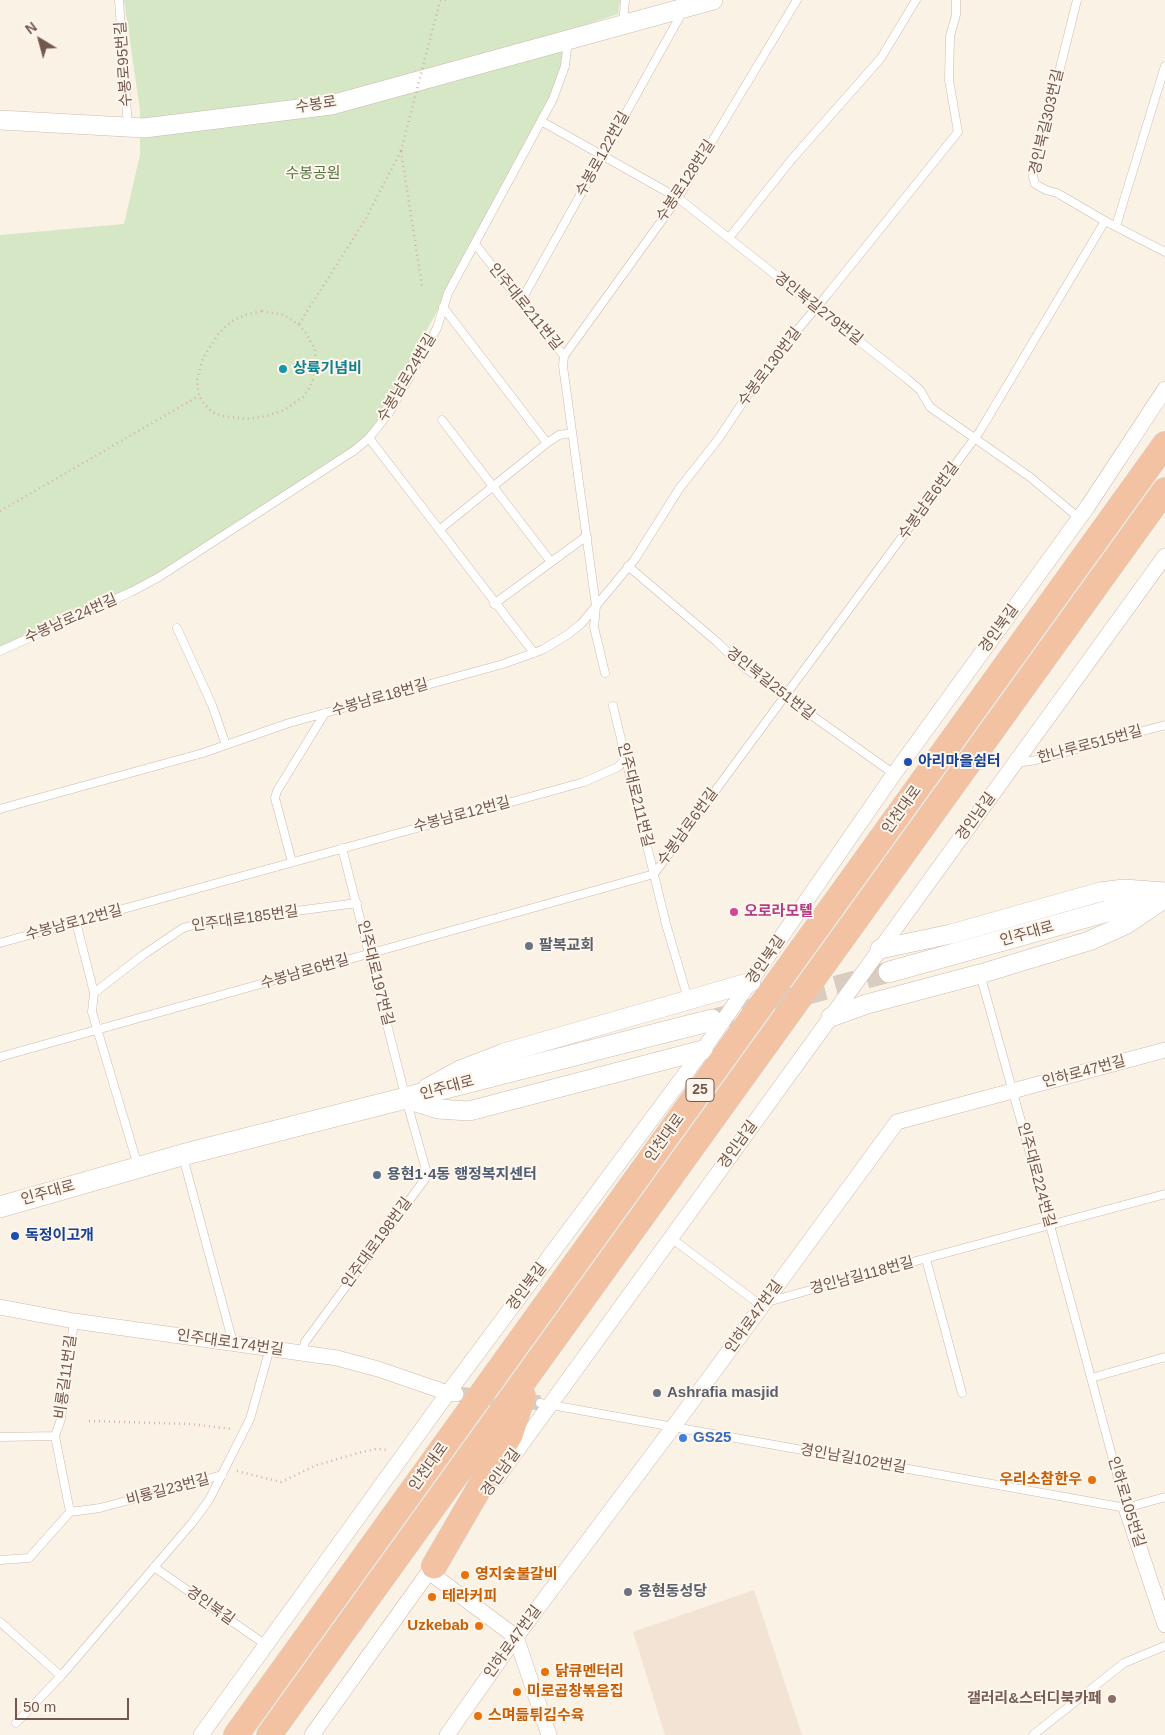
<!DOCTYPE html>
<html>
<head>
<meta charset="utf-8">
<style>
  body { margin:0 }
  #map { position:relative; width:1165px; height:1735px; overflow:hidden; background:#fbf2e6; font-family:Arial,sans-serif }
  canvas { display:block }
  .north { position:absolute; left:15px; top:15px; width:50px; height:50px; -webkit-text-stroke:4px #fef6ec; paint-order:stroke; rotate:323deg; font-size:14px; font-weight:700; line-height:20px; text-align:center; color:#72584d }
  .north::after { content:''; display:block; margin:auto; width:18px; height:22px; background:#72584d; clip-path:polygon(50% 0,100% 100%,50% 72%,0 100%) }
  .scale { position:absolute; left:15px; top:1698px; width:114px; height:22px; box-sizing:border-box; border:2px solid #72584d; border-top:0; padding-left:6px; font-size:15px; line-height:18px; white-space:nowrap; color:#72584d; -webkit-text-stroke:4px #fef6ec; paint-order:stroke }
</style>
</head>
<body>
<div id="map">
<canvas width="1165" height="1735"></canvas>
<div class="north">N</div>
<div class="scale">50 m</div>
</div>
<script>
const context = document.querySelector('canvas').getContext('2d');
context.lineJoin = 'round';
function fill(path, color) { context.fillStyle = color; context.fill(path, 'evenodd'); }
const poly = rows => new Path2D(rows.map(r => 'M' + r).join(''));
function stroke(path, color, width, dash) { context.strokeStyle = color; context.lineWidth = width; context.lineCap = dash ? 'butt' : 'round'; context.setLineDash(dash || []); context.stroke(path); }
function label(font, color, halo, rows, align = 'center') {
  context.font = font + ' Arial,"Noto Sans KR",sans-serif'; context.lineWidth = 4; context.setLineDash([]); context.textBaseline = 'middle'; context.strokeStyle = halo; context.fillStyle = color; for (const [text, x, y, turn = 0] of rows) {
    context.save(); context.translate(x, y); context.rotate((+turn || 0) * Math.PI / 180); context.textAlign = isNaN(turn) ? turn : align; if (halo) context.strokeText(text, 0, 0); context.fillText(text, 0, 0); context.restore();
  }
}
fill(poly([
  [754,1590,802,1735,665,1735,633,1632]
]), '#f2e3d5');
fill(poly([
  [124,0,620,0,618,14,573,29,549,102,369,438,159,575,0,648,0,235,124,224,140,155,140,110]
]), '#d5e7c5');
stroke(poly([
  [457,1394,540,1403]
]), '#d9ccc0', 15, [15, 8]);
stroke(poly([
  [712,1020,889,972]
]), '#d9ccc0', 21, [21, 11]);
const service = poly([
  [119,0,128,127],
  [1077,0,1033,176,1035,184,1046,190,1057,193,1105,221,1165,252],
  [623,25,625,0],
  [541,121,678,198,906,378,920,390,930,407,1030,477,1079,518],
  [1116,226,1165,66],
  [729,238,792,159,881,58,916,0],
  [475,244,564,356,563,366,596,606,594,627,605,673],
  [521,301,683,11],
  [443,307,547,443],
  [564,356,678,198,797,0],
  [442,420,551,562],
  [369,438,534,653],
  [439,530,547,443,559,435,572,433],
  [628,566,717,642,741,665,894,774],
  [494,604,584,538,587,537],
  [177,628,212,705,226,745],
  [0,651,131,592,159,577,355,450,369,438,389,413,437,328,448,293,553,99,565,66,568,40],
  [613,706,666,924,688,999],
  [1017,763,1036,760,1165,725],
  [0,809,203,753,289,723,503,664,542,650,567,635,581,624,635,559,679,489,719,438,749,393,788,341,827,295,958,132,949,80,950,36,956,15,956,0],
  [292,862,275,798,277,791,325,713],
  [76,922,94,993,92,1012,138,1166],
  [0,943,584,782,618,767,626,758],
  [980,974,1050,1225,1126,1508],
  [94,993,143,955,183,928,197,924,357,903],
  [0,1057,654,874,980,431,1105,221],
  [183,1157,233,1343],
  [671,1238,755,1301,764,1303,849,1279,1165,1194],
  [926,1259,962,1393],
  [302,1353,305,1342,425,1179,426,1170,406,1099,342,848],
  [1091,1378,1165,1357],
  [540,1403,1126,1508,1165,1497],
  [0,1437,55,1436],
  [70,1512,55,1436,61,1419,74,1321],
  [0,1560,29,1558,70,1512,100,1508,222,1475],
  [154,1567,266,1645],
  [0,1622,61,1676],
  [16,1723,61,1676,192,1523,209,1500,250,1419,270,1348],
  [1033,1735,1124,1663,1165,1646]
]);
const minor = poly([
  [0,1307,74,1321,337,1358,378,1369,448,1393,456,1394],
  [497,1478,1165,556],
  [1126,1508,1165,1625],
  [429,1572,516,1637,549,1735],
  [201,1735,448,1393,703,1050,894,774,1088,506,1165,389],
  [312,1735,438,1559],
  [447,1735,516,1637,674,1426,897,1122,1165,1050]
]);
const tertiary = poly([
  [0,120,144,128,331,105,713,0],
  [880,949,951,934,1100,892,1124,889,1165,892],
  [831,1017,867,1004,980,974,1089,941,1127,924,1165,898],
  [427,1088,460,1070,504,1053,751,982],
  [406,1099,438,1109,469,1111,703,1050]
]);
const secondary = poly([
  [889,972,1165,895],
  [0,1207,182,1155,712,1020]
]);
const trunk = poly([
  [434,1566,510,1435,523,1396],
  [236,1735,1165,444],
  [269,1735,1165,490]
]);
stroke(service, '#ccb9ad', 9);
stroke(minor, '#ccb9ad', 16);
stroke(tertiary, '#ccb9ad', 20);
stroke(secondary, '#d0bbad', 22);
stroke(trunk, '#d8d0cd', 26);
stroke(poly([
  [440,0,446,0],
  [401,151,422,286],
  [262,311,284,315,298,324,306,333,315,350,316,369,314,377,310,387,303,397,284,410,267,416,248,419,222,416,212,412,205,405,199,396,197,380,203,358,219,333,232,321,248,314,262,311],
  [299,324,365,220,401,151],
  [0,511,199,396],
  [89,1421,190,1424,232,1429],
  [237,1471,281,1482,317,1465,358,1453,376,1449,389,1450]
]), '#d3b3a3', 2.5, [1, 4]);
stroke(service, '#fff', 8);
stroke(minor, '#fff', 15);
stroke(tertiary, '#fff', 19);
stroke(secondary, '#fff', 21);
stroke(trunk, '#f2c2a2', 25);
stroke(poly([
  [401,151,440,1]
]), '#d3b3a3', 2.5, [1, 4]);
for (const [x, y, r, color] of [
  [283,369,5,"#0f9aa8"],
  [908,762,5,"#1a4fb4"],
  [734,912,5,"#d1479c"],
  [529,946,5,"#6b7280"],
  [377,1175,5,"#5c6f8a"],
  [15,1236,5,"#1a4fb4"],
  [657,1393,5,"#6b7280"],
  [683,1438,5,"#3f7fe0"],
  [1092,1480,5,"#e8710a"],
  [465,1575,5,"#e8710a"],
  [628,1592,5,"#6b7280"],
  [432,1597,5,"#e8710a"],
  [479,1626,5,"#e8710a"],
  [545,1672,5,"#e8710a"],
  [517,1692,5,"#e8710a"],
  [1112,1699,5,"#8d6e63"],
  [478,1716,5,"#e8710a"]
]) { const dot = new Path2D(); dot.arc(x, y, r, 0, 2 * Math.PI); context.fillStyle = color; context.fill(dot); stroke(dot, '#fef6ec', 2); }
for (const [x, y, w] of [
  [700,1090,28]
]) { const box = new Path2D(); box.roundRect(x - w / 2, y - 11.5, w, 23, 4); context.fillStyle = '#fef6ec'; context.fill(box); stroke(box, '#72584d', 1); }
label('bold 14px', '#72584d', null, [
  ["25",700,1090]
]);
label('15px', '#72584d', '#fef6ec', [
  ["수봉로95번길",124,64,-94],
  ["수봉로",316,105,-9],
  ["경인북길303번길",1047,122,-77],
  ["수봉로122번길",603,154,-61],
  ["수봉로128번길",686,181,-57],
  ["인주대로211번길",525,307,51],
  ["경인북길279번길",818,309,38],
  ["수봉로130번길",770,367,-53],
  ["수봉남로24번길",407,378,-59],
  ["수봉남로6번길",929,501,-54],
  ["수봉남로24번길",71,619,-24],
  ["경인북길",999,629,-54],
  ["경인북길251번길",770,684,38],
  ["수봉남로18번길",380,698,-16],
  ["한나루로515번길",1090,745,-15],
  ["인주대로211번길",635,795,76],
  ["인천대로",902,810,-54],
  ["수봉남로12번길",462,815,-15],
  ["경인남길",976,817,-54],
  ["수봉남로6번길",688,827,-54],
  ["인주대로185번길",245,919,-8],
  ["수봉남로12번길",74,923,-15],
  ["인주대로",1027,934,-16],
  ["경인북길",766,960,-55],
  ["수봉남로6번길",305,972,-16],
  ["인주대로197번길",375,973,76],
  ["인하로47번길",1084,1072,-15],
  ["인주대로",447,1088,-15],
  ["인천대로",665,1138,-54],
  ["경인남길",738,1145,-54],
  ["인주대로224번길",1036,1175,75],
  ["인주대로",48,1193,-16],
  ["인주대로198번길",377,1243,-54],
  ["경인남길118번길",862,1276,-15],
  ["경인북길",527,1287,-53],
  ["인하로47번길",754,1317,-54],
  ["인주대로174번길",230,1343,8],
  ["비룡길11번길",66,1377,-82],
  ["경인남길102번길",853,1459,10],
  ["인천대로",429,1467,-54],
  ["경인남길",501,1473,-54],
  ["비룡길23번길",168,1490,-15],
  ["인하로105번길",1126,1502,73],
  ["경인북길",210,1606,35],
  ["인하로47번길",513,1642,-54]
]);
label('15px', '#567745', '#fef6ec', [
  ["수봉공원",313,174]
]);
label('bold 15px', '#0d838f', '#fef6ec', [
  ["상륙기념비",293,369]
], 'left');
label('bold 15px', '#164399', '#fef6ec', [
  ["아리마을쉼터",918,762],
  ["독정이고개",25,1236]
], 'left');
label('bold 15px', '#b23c85', '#fef6ec', [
  ["오로라모텔",744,912]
], 'left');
label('bold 15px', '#5b616d', '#fef6ec', [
  ["팔복교회",539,946],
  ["Ashrafia masjid",667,1393],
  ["용현동성당",638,1592]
], 'left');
label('bold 15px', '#4e5e75', '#fef6ec', [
  ["용현1·4동 행정복지센터",387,1175]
], 'left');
label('bold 15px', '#366cbe', '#fef6ec', [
  ["GS25",693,1438]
], 'left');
label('bold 15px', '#c56008', '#fef6ec', [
  ["우리소참한우",1082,1480,"right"],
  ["영지숯불갈비",475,1575],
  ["테라커피",442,1597],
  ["Uzkebab",469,1626,"right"],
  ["닭큐멘터리",555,1672],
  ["미로곱창볶음집",527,1692],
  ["스며듦튀김수육",488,1716]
], 'left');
label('bold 15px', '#785e54', '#fef6ec', [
  ["갤러리&스터디북카페",1102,1699]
], 'right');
</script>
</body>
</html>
